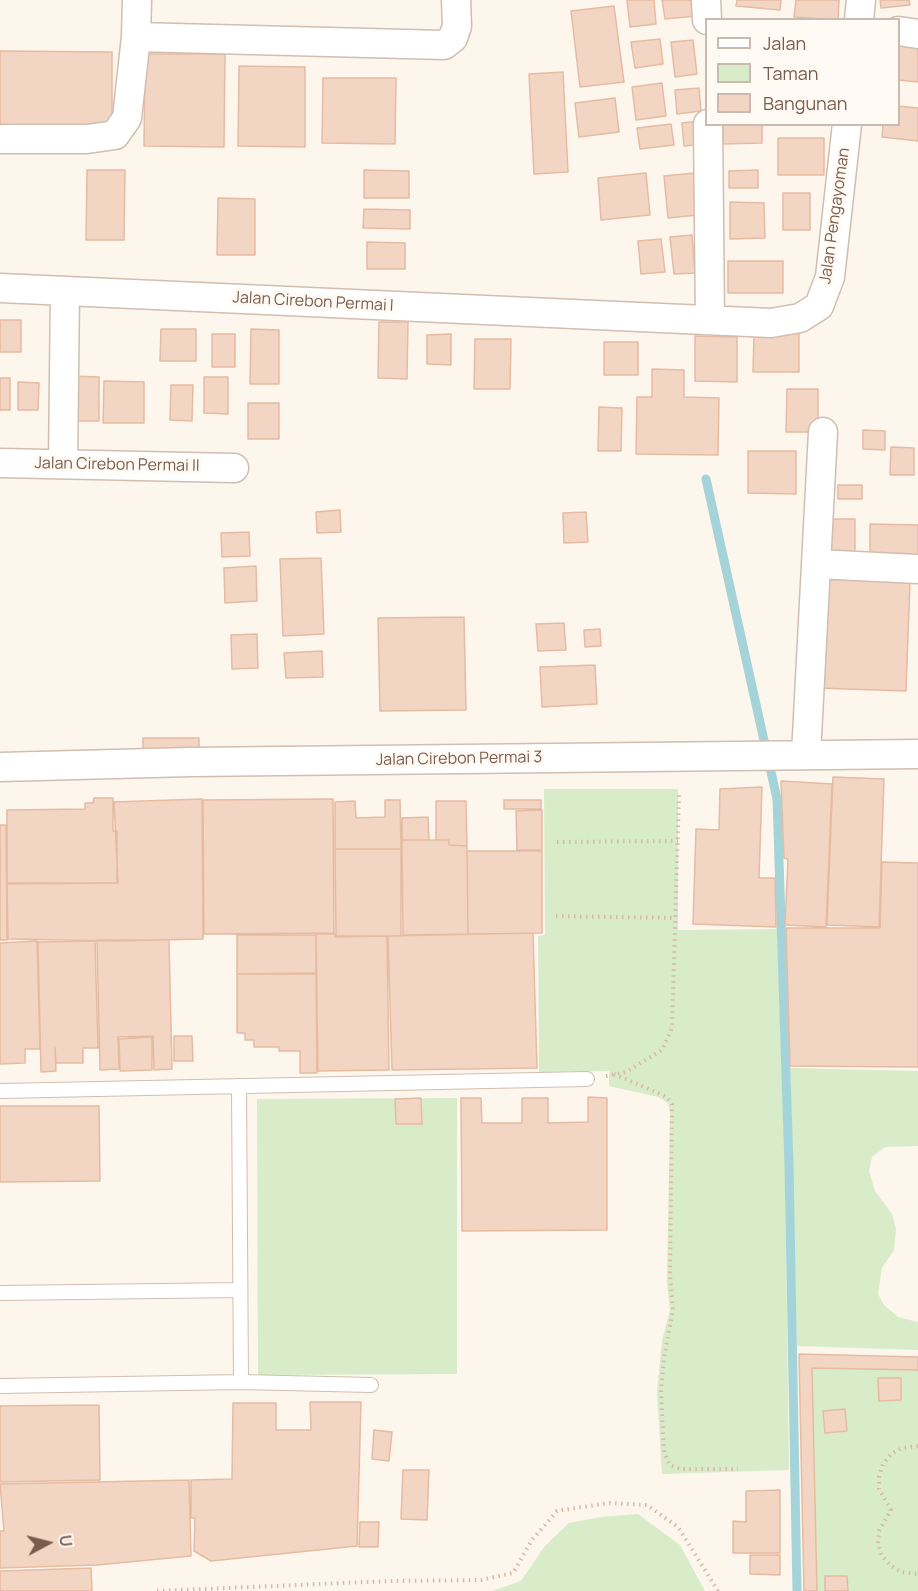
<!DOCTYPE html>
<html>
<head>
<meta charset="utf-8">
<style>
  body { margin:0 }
  #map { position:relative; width:918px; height:1591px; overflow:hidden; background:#fdf6ec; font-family:Manrope,sans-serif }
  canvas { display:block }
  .legend { position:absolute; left:705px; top:18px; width:195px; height:108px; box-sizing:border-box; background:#fffaf3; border:2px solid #cabbb1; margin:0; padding:8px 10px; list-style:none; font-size:18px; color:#7a5c4d }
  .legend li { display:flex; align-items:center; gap:12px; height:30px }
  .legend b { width:30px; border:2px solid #cabbb1 }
  .north { position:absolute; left:18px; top:1513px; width:60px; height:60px; -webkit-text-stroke:4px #fffaf3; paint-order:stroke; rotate:83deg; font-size:16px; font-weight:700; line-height:24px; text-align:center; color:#7a5c4d }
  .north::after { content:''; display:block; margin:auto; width:21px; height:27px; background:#7a5c4d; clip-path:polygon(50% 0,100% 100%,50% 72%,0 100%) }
</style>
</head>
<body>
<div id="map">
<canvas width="918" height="1591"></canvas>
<ul class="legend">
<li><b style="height:8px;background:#fff"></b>Jalan</li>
<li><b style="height:16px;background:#d8ecc9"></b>Taman</li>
<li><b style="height:16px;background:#f3d5c3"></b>Bangunan</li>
</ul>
<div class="north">U</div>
</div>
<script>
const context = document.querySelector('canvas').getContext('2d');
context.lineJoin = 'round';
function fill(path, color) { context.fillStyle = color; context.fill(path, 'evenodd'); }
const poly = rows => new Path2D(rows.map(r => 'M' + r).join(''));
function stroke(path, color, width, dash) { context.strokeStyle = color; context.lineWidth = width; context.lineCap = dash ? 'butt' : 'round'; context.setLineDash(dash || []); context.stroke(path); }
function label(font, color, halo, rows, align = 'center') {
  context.font = font + ' Manrope,sans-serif'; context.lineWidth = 6; context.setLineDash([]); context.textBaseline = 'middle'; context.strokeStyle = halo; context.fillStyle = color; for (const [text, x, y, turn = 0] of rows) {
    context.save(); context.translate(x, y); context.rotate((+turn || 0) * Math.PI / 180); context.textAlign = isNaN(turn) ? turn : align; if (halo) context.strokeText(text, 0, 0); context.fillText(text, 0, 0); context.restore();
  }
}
fill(poly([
  [544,789,678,789,678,930,777,929,785,1160,789,1470,662,1474,657,1392,662,1341,670,1310,667,1283,670,1113,668,1103,658,1097,609,1086,609,1071,539,1072,538,936,545,935],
  [790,1068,918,1071,918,1146,885,1147,872,1157,869,1171,875,1191,892,1214,896,1229,894,1250,882,1268,878,1294,884,1305,898,1317,918,1322,918,1350,797,1346],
  [457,1098,457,1374,258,1375,257,1099],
  [799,1354,918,1357,918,1591,804,1591],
  [638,1514,680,1545,705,1591,492,1591,521,1581,544,1547,569,1523,601,1517]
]), '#d8ecc9');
stroke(poly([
  [706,479,777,799,789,1166,797,1591]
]), '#a5d3da', 9);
const building = poly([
  [627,0,654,0,656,24,630,27,627,0],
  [662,0,694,0,696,16,665,19,662,0],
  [737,0,781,0,780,10,736,6,737,0],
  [796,0,839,0,838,20,794,17,796,0],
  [880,0,909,0,910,5,881,8,880,0],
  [614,6,624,82,580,87,571,11,614,6],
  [660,39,663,64,635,68,631,42,660,39],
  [693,40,697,74,675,77,671,42,693,40],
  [898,40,918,42,918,82,898,80,898,40],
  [0,51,112,52,112,131,0,129,0,51],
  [145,54,225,54,224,147,144,146,145,54],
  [239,66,305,67,305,147,238,146,239,66],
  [563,72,568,172,534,174,529,74,563,72],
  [323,78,396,78,395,144,322,143,323,78],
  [662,83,666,116,636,120,632,87,662,83],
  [699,88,701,111,677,114,675,90,699,88],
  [615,98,619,132,579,137,575,103,615,98],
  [898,106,918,108,918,141,882,137,883,124,898,124,898,106],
  [700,121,703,144,684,146,682,123,700,121],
  [671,124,674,145,640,149,637,128,671,124],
  [723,124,762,124,762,143,723,144,723,124],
  [778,138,824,138,824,175,778,175,778,138],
  [87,170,125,170,124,240,86,240,87,170],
  [364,170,409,171,409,198,364,198,364,170],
  [758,170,758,188,729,188,729,171,758,170],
  [646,173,650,215,601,220,598,178,646,173],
  [695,173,698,215,668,218,664,176,695,173],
  [783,193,810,193,810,230,783,230,783,193],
  [218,198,255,199,255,255,217,255,218,198],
  [730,202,764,203,765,238,730,239,730,202],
  [364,209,410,210,410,229,363,228,364,209],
  [692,235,695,273,674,274,670,237,692,235],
  [661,239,665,272,641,274,638,241,661,239],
  [367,242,405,243,405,269,367,269,367,242],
  [728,261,783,261,783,293,728,293,728,261],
  [0,320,21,320,21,352,0,352,0,320],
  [379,322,408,322,407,379,378,378,379,322],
  [161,329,196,329,196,361,160,361,161,329],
  [251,329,279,330,279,384,250,384,251,329],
  [754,333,799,333,799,372,753,372,754,333],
  [212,334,235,334,235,367,212,367,212,334],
  [451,334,451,365,427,364,427,335,451,334],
  [695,336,737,337,737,382,695,381,695,336],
  [475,339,511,339,510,389,474,389,475,339],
  [604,342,638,342,638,375,604,375,604,342],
  [652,369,684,370,684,397,719,398,718,455,636,454,637,397,652,397,652,369],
  [73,376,99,377,99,421,73,421,73,376],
  [204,377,228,377,228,414,204,413,204,377],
  [0,378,10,378,10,410,0,410,0,378],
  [104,381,144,382,144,423,103,423,104,381],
  [18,382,39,383,38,410,18,410,18,382],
  [171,385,193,385,192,421,170,420,171,385],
  [787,389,818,389,818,432,786,432,787,389],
  [248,403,279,403,279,439,248,439,248,403],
  [599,407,622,408,621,451,598,451,599,407],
  [863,430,885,431,885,450,863,449,863,430],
  [891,447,914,448,914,475,890,475,891,447],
  [748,451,796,451,796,494,748,493,748,451],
  [838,485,862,485,862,499,838,499,838,485],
  [340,510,341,532,317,533,316,512,340,510],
  [586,512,588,542,564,543,563,513,586,512],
  [828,519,855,519,855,559,827,559,828,519],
  [870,524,918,525,918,559,870,558,870,524],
  [249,532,250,556,222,557,221,533,249,532],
  [321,558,324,634,283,636,280,559,321,558],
  [256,566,257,601,225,603,224,568,256,566],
  [821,578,910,581,906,691,817,688,821,578],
  [464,617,466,710,380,711,378,618,464,617],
  [564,623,566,650,538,651,536,624,564,623],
  [600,629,601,646,585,647,584,630,600,629],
  [257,634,258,668,232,669,231,635,257,634],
  [322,651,323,677,286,678,284,653,322,651],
  [595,665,597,704,542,707,540,667,595,665],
  [143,738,199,738,199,755,143,755,143,738],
  [833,777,884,779,879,927,827,925,833,777],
  [781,781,832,784,826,927,785,925,788,859,784,858,781,781],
  [762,787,759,878,775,878,776,927,693,924,696,829,719,830,720,789,762,787],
  [94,798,113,798,113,831,117,831,117,883,7,883,7,810,85,809,85,803,93,803,94,798],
  [202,799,203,939,116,941,8,939,7,884,118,883,114,802,202,799],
  [333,799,334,933,204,934,203,800,333,799],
  [385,800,400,800,401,849,335,849,335,802,355,801,356,818,385,817,385,800],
  [504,800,541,800,541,809,504,809,504,800],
  [436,801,466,801,467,846,449,845,449,840,436,840,436,801],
  [542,810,542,850,517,850,516,811,542,810],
  [428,817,429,840,402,840,402,818,428,817],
  [0,825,6,825,7,940,0,940,0,825],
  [402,840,449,840,449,845,467,846,468,934,403,935,402,840],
  [335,849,401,849,401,936,336,936,335,849],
  [467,851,542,851,542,933,468,934,467,851],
  [882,862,918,863,918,1067,790,1066,786,928,880,928,882,862],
  [533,933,537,1068,392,1070,388,936,533,933],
  [316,934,335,934,335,937,387,936,389,1070,318,1071,316,934],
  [237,935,316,935,316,973,237,974,237,935],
  [97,940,169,940,172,1069,154,1070,153,1036,118,1037,119,1069,100,1070,97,940],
  [37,941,40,1049,25,1049,25,1063,0,1064,0,943,37,941],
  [95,941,98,1048,83,1048,83,1063,56,1063,55,1048,56,1071,41,1072,38,942,95,941],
  [237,974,316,974,317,1073,300,1073,300,1051,279,1051,279,1047,254,1047,254,1040,245,1040,245,1033,237,1033,237,974],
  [174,1036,192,1036,193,1061,174,1061,174,1036],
  [152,1037,152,1070,120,1071,119,1039,152,1037],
  [588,1097,607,1098,607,1230,462,1231,461,1098,481,1098,482,1123,522,1123,522,1098,548,1098,548,1123,588,1122,588,1097],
  [421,1098,422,1124,396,1124,395,1099,421,1098],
  [0,1106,99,1106,100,1181,0,1182,0,1106],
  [799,1354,918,1357,918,1370,812,1368,817,1591,804,1591,799,1354],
  [878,1378,901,1378,901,1400,879,1401,878,1378],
  [310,1402,361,1402,357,1546,211,1561,194,1551,195,1518,191,1518,191,1480,232,1479,233,1403,276,1403,276,1430,311,1430,310,1402],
  [99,1405,100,1480,0,1482,0,1406,99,1405],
  [845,1409,847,1431,825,1433,823,1411,845,1409],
  [374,1430,392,1432,389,1461,372,1459,374,1430],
  [403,1470,429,1470,427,1520,401,1519,403,1470],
  [189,1480,191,1556,97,1565,0,1568,0,1531,4,1531,0,1484,189,1480],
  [780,1490,780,1553,733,1553,733,1521,746,1522,746,1491,780,1490],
  [360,1522,379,1522,378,1547,359,1547,360,1522],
  [750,1555,780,1555,780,1575,750,1574,750,1555],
  [91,1568,92,1591,0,1591,0,1571,91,1568],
  [825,1576,847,1576,848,1591,825,1591,825,1576]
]);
fill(building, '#f3d5c3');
stroke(building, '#e6bba3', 1.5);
const service = poly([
  [0,1091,587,1079],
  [0,1293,240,1290],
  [241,1382,371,1385],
  [0,1386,241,1382,239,1086]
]);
const minor = poly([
  [706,0,707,20],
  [859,20,861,0],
  [898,31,918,34],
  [136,37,444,45,453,38,457,26,456,0],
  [708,124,710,319],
  [0,139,87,139,115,135,127,118,136,37,137,0],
  [0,288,771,323,800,318,819,306,830,277,847,124],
  [0,463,234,468],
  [63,464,65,291],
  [816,564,918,569],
  [806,755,823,432],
  [0,767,190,762,918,754]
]);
stroke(service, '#d1beb0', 16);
stroke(minor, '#d1beb0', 31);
stroke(poly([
  [557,842,678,841],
  [556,916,675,918],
  [614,1074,667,1097,672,1104,670,1275,673,1310,664,1358,661,1391,664,1452,670,1465,681,1469,738,1469],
  [606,1076,626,1072,662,1050,672,1028,679,795],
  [918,1446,902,1448,891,1454,883,1464,879,1476,879,1489,891,1510,879,1531,878,1543,882,1556,890,1565,901,1572,918,1574],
  [157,1591,392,1581,481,1580,513,1573,532,1540,557,1511,609,1503,647,1505,678,1527,718,1591]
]), '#d9b8a5', 4, [1.5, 4.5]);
stroke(service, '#fff', 14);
stroke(minor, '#fff', 28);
label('16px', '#7a5c4d', '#fffaf3', [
  ["Jalan Pengayoman",835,216,-82],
  ["Jalan Cirebon Permai I",313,302,3],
  ["Jalan Cirebon Permai II",117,465,1],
  ["Jalan Cirebon Permai 3",459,759,-1]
]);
</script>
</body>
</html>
